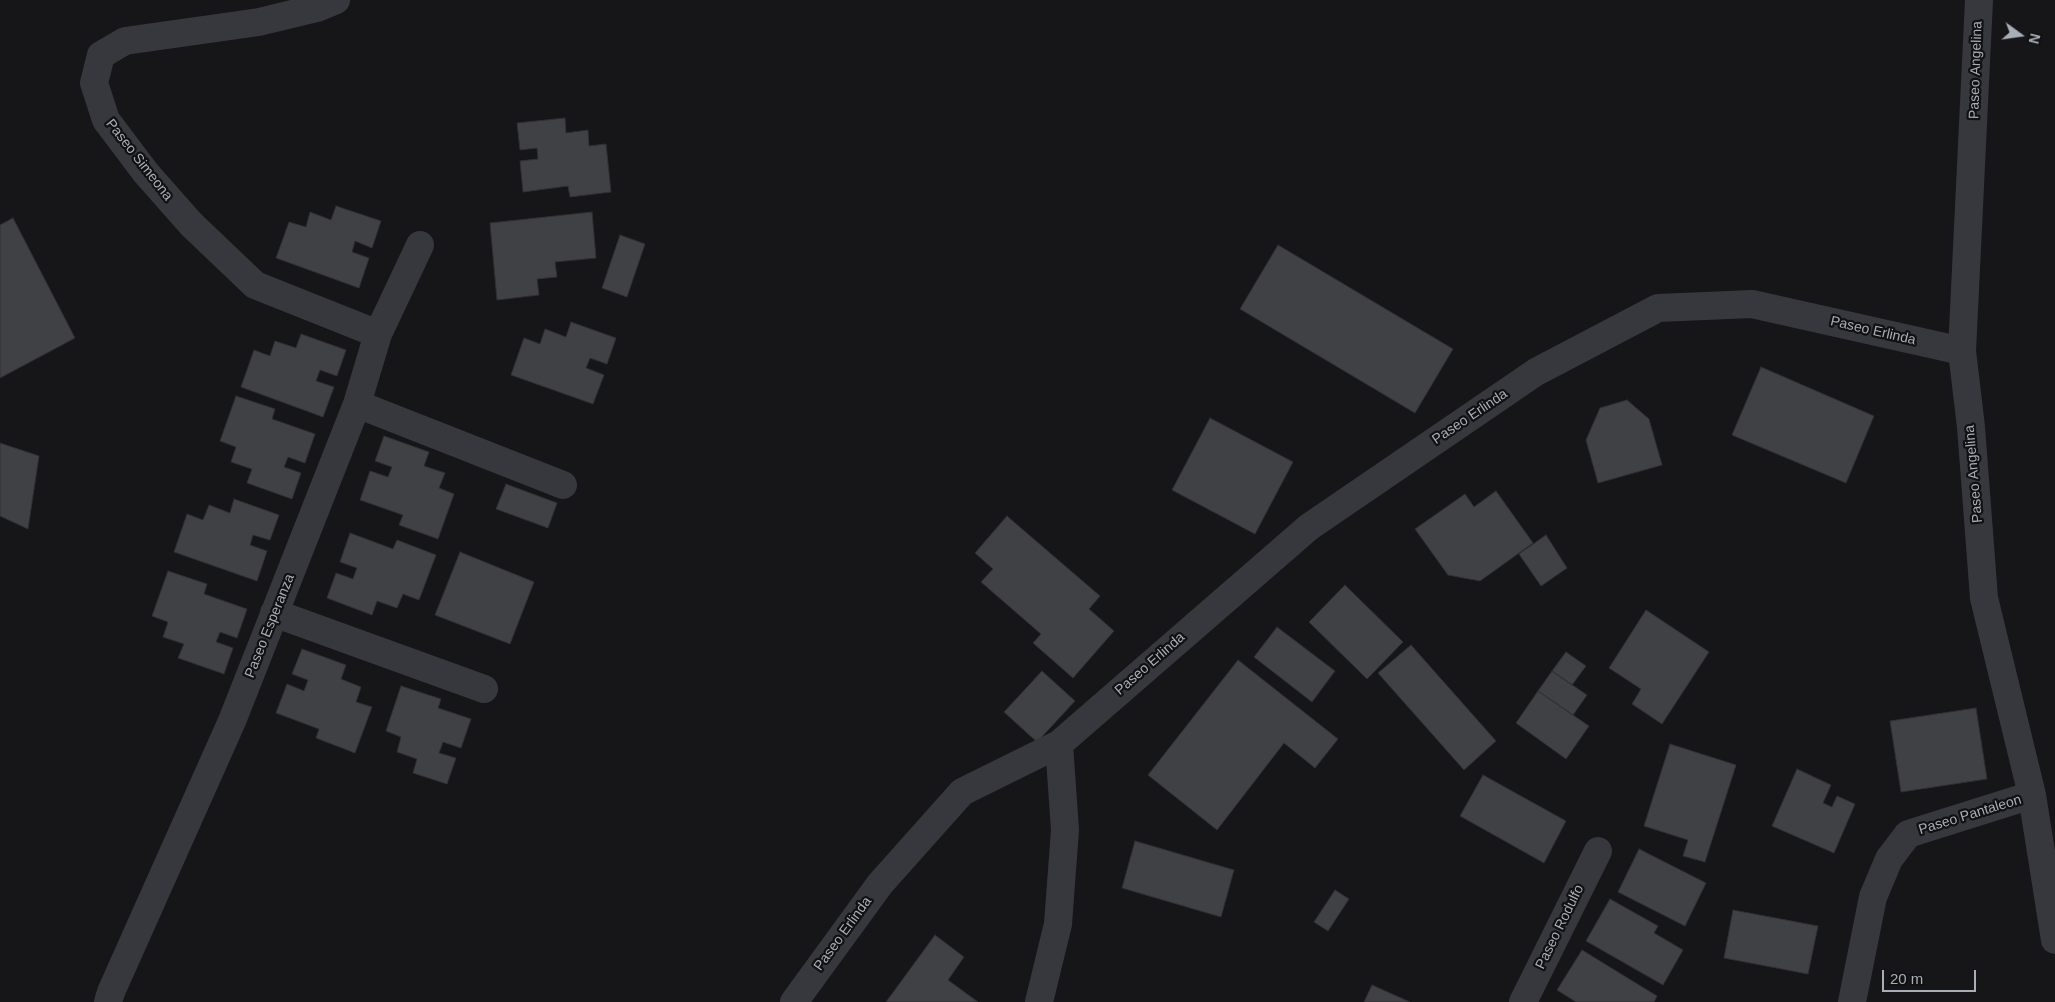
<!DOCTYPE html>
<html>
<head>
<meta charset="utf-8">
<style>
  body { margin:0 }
  #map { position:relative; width:2055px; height:1002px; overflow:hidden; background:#161618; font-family:Helvetica,sans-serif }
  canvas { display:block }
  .north { position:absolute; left:1995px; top:10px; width:50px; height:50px; -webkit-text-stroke:4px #111113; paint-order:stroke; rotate:104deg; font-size:14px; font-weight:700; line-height:20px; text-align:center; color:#a8adb8 }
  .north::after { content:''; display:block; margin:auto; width:18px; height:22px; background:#a8adb8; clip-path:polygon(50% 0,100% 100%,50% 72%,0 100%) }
  .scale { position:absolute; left:1882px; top:970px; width:94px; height:22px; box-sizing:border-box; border:2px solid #a8adb8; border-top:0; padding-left:6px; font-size:15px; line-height:18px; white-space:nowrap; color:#a8adb8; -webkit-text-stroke:4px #111113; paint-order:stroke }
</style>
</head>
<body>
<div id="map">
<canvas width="2055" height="1002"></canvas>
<div class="north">N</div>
<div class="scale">20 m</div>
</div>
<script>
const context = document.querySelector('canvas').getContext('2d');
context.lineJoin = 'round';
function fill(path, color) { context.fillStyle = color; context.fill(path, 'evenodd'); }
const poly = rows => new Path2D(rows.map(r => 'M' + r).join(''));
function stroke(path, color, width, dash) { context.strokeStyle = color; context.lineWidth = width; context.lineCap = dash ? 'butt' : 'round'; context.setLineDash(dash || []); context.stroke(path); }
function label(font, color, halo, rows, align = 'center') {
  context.font = font + ' Helvetica,sans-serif'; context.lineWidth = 4.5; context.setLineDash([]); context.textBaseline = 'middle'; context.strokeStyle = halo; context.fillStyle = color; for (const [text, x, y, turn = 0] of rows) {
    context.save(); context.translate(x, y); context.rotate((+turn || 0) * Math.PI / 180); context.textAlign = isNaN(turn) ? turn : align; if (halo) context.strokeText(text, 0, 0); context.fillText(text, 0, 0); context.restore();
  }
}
const building = poly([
  [565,118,566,133,588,130,589,146,606,144,611,192,570,197,568,186,523,192,520,161,538,159,537,148,520,150,517,123,565,118],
  [336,206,381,221,372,248,355,241,352,252,369,258,359,288,276,258,289,222,306,227,310,212,331,220,336,206],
  [592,212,596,258,555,262,557,277,537,279,539,295,497,300,490,223,592,212],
  [13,218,75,338,0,378,0,225,13,218],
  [620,235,645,244,627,297,602,288,620,235],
  [1278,245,1453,349,1415,413,1240,309,1278,245],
  [571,322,616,338,607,364,590,358,586,368,604,375,593,404,511,375,524,338,540,344,545,329,566,337,571,322],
  [301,334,346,350,337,376,320,370,316,381,334,387,323,417,241,387,254,350,270,356,275,341,296,348,301,334],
  [1761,367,1874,416,1846,483,1732,435,1761,367],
  [236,396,275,409,272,419,315,434,305,463,288,457,284,467,301,473,292,499,247,483,252,469,231,462,236,447,220,441,236,396],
  [1627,400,1649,419,1662,465,1598,483,1586,440,1600,408,1627,400],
  [1210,418,1293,462,1255,534,1172,490,1210,418],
  [384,436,429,452,424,466,445,473,439,488,454,494,438,539,399,525,403,515,360,500,370,471,388,477,392,467,375,461,384,436],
  [0,443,39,456,28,529,0,516,0,443],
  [506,484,557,503,548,528,496,509,506,484],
  [1496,491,1533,543,1480,581,1448,575,1415,529,1465,494,1474,507,1496,491],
  [234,499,279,515,270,540,253,535,250,545,267,551,257,581,174,552,187,514,203,520,209,505,230,513,234,499],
  [1007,516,1100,596,1089,609,1114,631,1073,678,1033,643,1041,634,981,582,993,569,975,553,1007,516],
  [350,533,393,549,397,540,436,555,419,600,403,594,397,608,377,601,372,615,327,598,336,573,353,579,357,568,340,562,350,533],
  [1546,535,1567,568,1541,586,1519,554,1546,535],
  [460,552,534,582,510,644,435,615,460,552],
  [168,571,207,584,204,594,247,609,237,638,220,632,216,642,233,648,224,674,178,658,184,644,163,637,168,622,152,616,168,571],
  [1345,585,1403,642,1367,679,1309,622,1345,585],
  [1646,610,1709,652,1662,724,1632,704,1641,689,1609,668,1646,610],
  [1277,627,1335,671,1312,702,1254,657,1277,627],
  [1411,645,1496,741,1464,770,1378,673,1411,645],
  [302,649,346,665,341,679,361,687,356,702,372,707,355,753,316,738,319,729,276,713,287,684,304,691,308,680,292,674,302,649],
  [1566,652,1586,666,1572,685,1552,671,1566,652],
  [1238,660,1338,739,1315,768,1284,743,1217,830,1148,775,1238,660],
  [1042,671,1075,701,1037,742,1004,712,1042,671],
  [1552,671,1587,695,1573,715,1538,691,1552,671],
  [401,686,441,699,438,708,471,719,461,748,443,742,439,753,456,758,447,784,413,773,417,759,397,752,401,737,386,731,401,686],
  [1538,691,1589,726,1566,759,1516,723,1538,691],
  [1976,708,1987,779,1901,792,1890,721,1976,708],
  [1670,744,1736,765,1705,862,1683,856,1688,840,1644,826,1670,744],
  [1797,769,1831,785,1823,803,1832,807,1837,796,1855,804,1834,853,1772,826,1797,769],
  [1483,775,1566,821,1544,863,1460,816,1483,775],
  [1135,841,1234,870,1221,917,1122,888,1135,841],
  [1639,849,1706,883,1685,926,1618,892,1639,849],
  [1335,890,1349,899,1328,931,1314,922,1335,890],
  [1610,899,1658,926,1654,933,1683,950,1663,985,1586,941,1610,899],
  [1733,910,1818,926,1808,974,1724,958,1733,910],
  [935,935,964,957,948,980,978,1002,886,1002,935,935],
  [1582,950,1657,996,1654,1002,1576,1002,1557,990,1582,950],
  [1372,985,1410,1002,1364,1002,1372,985]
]);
fill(building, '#404145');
stroke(building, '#303034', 1);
stroke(poly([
  [336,0,317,8,259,22,125,41,101,55,94,83,106,120,146,173,191,224,255,285,378,334],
  [1979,0,1962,351,1971,427,1984,598,2032,795,2055,940],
  [357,404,563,485],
  [274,613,484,689],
  [108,1002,111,992,232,721,357,404,378,334,420,245],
  [794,1002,880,884,962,792,1059,744,1309,527,1536,372,1658,308,1752,304,1962,351],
  [1039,1002,1058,924,1065,830,1059,744],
  [1523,1002,1598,851],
  [1852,1002,1873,897,1889,859,1908,834,2032,795]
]), '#37383d', 28);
label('14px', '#a8adb8', '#111113', [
  ["Paseo Angelina",1976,70,-88],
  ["Paseo Simeona",139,160,52],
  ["Paseo Erlinda",1873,331,13],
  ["Paseo Erlinda",1470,417,-34],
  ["Paseo Angelina",1974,474,-95],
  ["Paseo Esperanza",270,626,-68],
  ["Paseo Erlinda",1150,664,-41],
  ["Paseo Pantaleon",1970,815,-17],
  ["Paseo Rodulfo",1560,927,-64],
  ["Paseo Erlinda",843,934,-54]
]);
</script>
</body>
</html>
